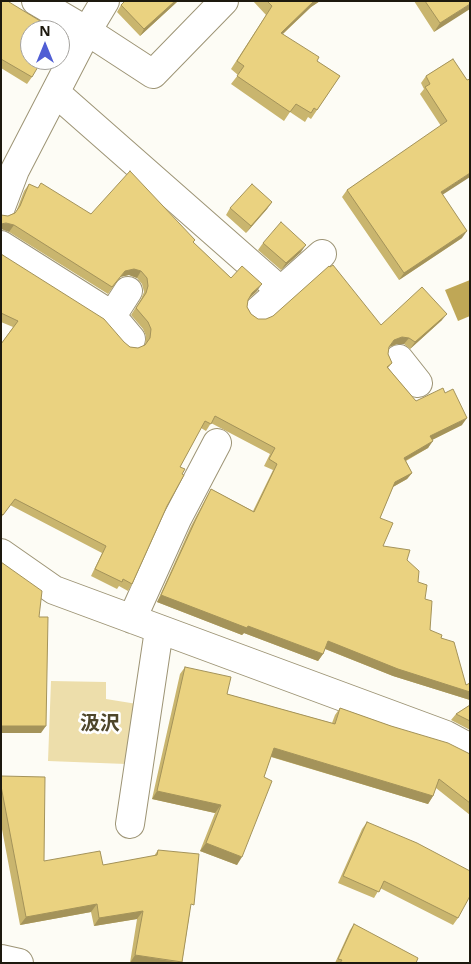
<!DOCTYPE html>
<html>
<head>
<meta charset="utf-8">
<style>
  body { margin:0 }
  #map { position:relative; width:471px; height:964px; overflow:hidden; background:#fdfcf5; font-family:"Open Sans",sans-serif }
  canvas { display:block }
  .frame { position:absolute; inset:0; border:2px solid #1d190e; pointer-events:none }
  .north { position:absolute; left:20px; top:20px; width:50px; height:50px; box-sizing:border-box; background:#fff; border:1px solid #a5a39f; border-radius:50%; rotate:0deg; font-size:14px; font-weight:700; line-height:20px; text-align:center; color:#1d190e }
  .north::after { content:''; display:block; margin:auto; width:18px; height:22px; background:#505ed4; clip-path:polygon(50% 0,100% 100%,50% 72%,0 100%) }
</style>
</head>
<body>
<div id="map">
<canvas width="471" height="964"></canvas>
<div class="frame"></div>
<div class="north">N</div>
</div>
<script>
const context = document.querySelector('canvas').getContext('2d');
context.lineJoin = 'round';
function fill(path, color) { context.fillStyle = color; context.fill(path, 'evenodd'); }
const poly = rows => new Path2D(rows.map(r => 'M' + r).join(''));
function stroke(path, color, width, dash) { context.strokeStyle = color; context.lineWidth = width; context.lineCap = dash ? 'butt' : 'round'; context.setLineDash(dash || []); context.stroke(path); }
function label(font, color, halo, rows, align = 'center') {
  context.font = font + ' "Open Sans","Noto Sans JP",sans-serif'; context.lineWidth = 5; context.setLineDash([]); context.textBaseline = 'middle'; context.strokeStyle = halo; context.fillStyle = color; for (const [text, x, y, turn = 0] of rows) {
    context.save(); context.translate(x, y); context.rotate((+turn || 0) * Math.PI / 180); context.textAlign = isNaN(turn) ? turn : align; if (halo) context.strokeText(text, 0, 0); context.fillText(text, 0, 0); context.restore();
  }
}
fill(poly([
  [51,681,106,682,106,699,137,704,126,764,48,761]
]), '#eddeab');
fill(poly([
  [470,280,470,316,458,321,445,290]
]), '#bfa756');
const minor = poly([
  [36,1,87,31,153,74,224,1],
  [56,93,280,290],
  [1,207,15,170,87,31,105,1],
  [1,245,110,314,131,339],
  [258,311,322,254],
  [112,316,128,291],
  [399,359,418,383],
  [1,553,54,590,446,735,470,748],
  [132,619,177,519,217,443],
  [130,824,159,630],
  [1,959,19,963]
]);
stroke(minor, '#9d9475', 30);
stroke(minor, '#fff', 28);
fill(poly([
  [1,1,9,2,32,77,27,84,1,68],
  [178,1,140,36,117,12,121,5],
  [253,1,320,1,311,7,283,34,317,61,340,76,311,119,308,117,305,122,290,112,284,121,231,84,238,75,231,69,266,15],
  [414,1,470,1,434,32],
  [453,59,443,195,462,238,399,280,342,197,347,190,441,126,420,94,424,89,421,83,426,76],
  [29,184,91,214,195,240,193,242,231,278,257,291,248,300,247,307,251,314,258,319,381,325,442,320,410,349,404,344,397,344,389,347,388,354,392,363,388,368,416,401,462,425,432,440,428,448,406,461,412,473,407,479,393,487,380,518,383,546,407,560,425,599,430,630,441,638,466,685,470,683,470,700,393,676,325,649,323,654,318,661,244,633,242,635,157,602,191,526,207,496,211,489,253,511,273,470,264,466,270,454,211,423,206,431,201,428,180,467,167,506,132,584,128,591,119,586,117,589,91,576,102,553,10,505,1,518,1,344,13,327,1,322,1,254,130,347,138,348,145,345,146,336,143,329,131,315,141,299,144,292,142,284,137,278,129,275,120,277,108,294,9,232,8,216,16,212,24,191],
  [272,202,267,209,246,233,226,215,230,208],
  [263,243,301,252,281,270,258,250],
  [185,667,227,694,332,723,335,715,340,708,470,754,470,815,436,788,433,796,428,804,271,757,264,777,237,865,200,851,215,813,152,799,180,674],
  [470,705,470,730,451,720,456,714],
  [1,776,44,861,103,865,154,856,158,850,190,911,182,963,130,963,137,919,94,926,91,912,20,925,1,824],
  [367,822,458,918,453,925,380,888,374,898,338,883,362,829],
  [354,924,416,963,335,963,350,930]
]), '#c9b56e');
fill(poly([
  [175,1,178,1,140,36,144,29],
  [314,1,320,1,311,7,275,41,281,33],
  [470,4,470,9,434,32,440,23],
  [470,173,470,177,436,199,441,192],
  [272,202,267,209,246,233,251,226],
  [6,223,14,225,9,232,1,229,1,224],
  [467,231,462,238,399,280,404,273],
  [306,245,301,252,281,270,286,263],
  [134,269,141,271,137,278,129,275,120,277,108,294,125,271],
  [262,284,257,291,247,300,252,293],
  [447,314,442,320,410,349,415,342],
  [402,337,409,338,404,344,397,344,389,347,394,340],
  [467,418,462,425,426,443,430,436],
  [433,441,428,448,399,464,404,458],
  [412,473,407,479,391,488,395,482],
  [161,595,248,626,323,654,318,661,244,633,242,635,157,602],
  [328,641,470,692,470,700,393,676,323,648],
  [1,726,46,726,41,733,1,733],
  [274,748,433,796,428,804,269,756],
  [157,791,221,805,215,813,152,799],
  [206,843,242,857,237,865,200,851],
  [97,904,91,912,20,925,26,917],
  [143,911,137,919,94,926,99,918],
  [135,955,182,963,130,963]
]), '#a4935a');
const building = poly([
  [1,1,10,1,9,2,55,30,30,30,30,60,42,60,32,77,1,59,1,1],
  [125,1,175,1,144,29,121,5,125,1],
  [267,1,314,1,281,33,319,57,317,61,340,76,317,110,314,108,311,113,296,104,290,112,237,76,244,66,237,61,272,6,267,1],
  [425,1,470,1,470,4,440,23,425,1],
  [453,59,467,80,470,79,470,173,441,192,467,231,404,273,347,190,447,121,425,87,430,84,426,76,453,59],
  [130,171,195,240,193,242,231,278,242,266,262,284,252,293,248,300,247,307,251,314,258,319,266,319,273,316,329,266,330,267,333,265,381,325,422,287,447,314,415,342,409,338,402,337,394,340,389,347,388,354,392,363,387,367,416,401,443,388,445,393,453,389,467,418,430,436,433,441,404,458,412,473,395,482,380,518,393,523,383,546,410,550,407,560,419,571,418,582,427,585,425,599,432,601,430,630,442,635,441,638,454,642,466,685,470,683,470,692,398,669,328,641,323,654,248,626,247,628,161,595,196,519,211,489,254,512,277,464,269,459,275,448,215,416,211,424,205,421,180,467,185,469,182,474,184,475,167,506,132,584,123,579,122,582,95,569,106,546,15,499,3,515,1,513,1,344,18,321,1,313,1,254,104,319,124,342,130,347,138,348,145,345,150,338,151,329,148,322,136,308,146,293,148,286,147,278,141,271,134,269,125,271,112,287,14,225,6,223,1,224,1,215,8,216,15,213,20,206,29,184,38,188,41,183,91,214,130,171],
  [252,184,272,202,251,226,230,208,252,184],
  [281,222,306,245,286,263,263,243,281,222],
  [1,562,42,591,39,617,48,617,46,726,1,726,1,562],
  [185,667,231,677,227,694,335,724,340,708,391,726,448,743,470,754,470,803,439,779,433,796,274,748,264,777,272,781,242,857,206,843,221,805,157,791,185,667],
  [470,705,470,721,456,714,470,705],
  [1,776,45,777,44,861,100,851,103,865,157,855,158,850,199,854,194,905,191,904,182,962,135,955,143,911,99,918,97,904,26,917,1,786,1,776],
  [367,822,417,843,470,871,470,896,458,918,384,881,379,892,343,876,367,822],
  [354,924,418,958,416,963,340,963,342,960,338,959,354,924]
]);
fill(building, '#ead280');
stroke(building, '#a4935a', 1);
label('bold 20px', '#4e462b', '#fff', [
  ["汲沢",100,724]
]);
</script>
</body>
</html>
